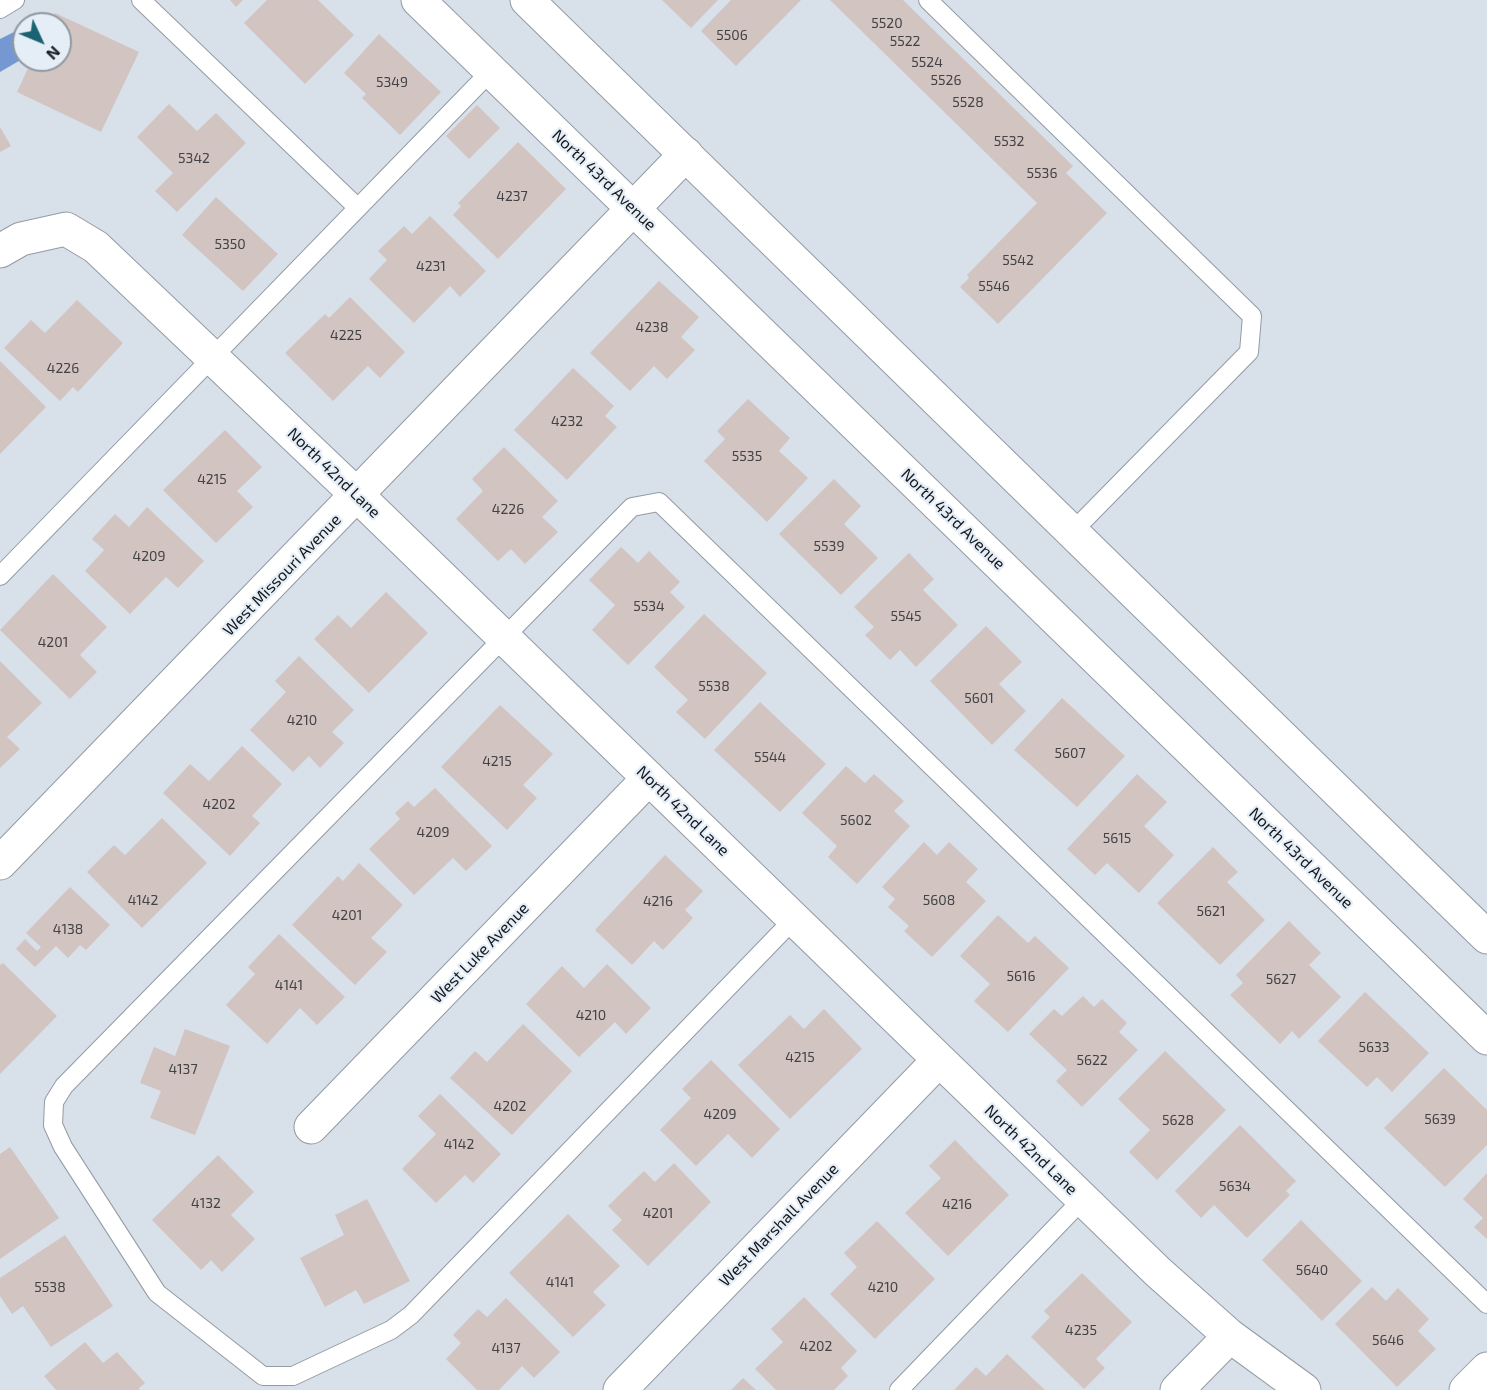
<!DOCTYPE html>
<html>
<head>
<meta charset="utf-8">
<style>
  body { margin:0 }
  #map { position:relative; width:1487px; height:1390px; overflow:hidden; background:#d8e0ea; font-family:"Exo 2",sans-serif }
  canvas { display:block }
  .north { position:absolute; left:12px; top:12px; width:60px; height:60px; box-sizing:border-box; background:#e5eef7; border:2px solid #91989f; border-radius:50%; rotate:134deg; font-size:16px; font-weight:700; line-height:24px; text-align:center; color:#14171b }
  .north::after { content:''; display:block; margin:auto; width:21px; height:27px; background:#1a6371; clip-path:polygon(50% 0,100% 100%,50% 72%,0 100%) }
</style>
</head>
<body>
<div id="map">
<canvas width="1487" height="1390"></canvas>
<div class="north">N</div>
</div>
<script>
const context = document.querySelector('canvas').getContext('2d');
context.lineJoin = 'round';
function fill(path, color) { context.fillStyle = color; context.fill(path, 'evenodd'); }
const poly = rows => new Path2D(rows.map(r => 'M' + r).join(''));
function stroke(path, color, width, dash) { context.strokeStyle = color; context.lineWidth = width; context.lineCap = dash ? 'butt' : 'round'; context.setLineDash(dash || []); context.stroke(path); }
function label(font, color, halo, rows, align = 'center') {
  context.font = font + ' "Exo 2",sans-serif'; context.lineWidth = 4.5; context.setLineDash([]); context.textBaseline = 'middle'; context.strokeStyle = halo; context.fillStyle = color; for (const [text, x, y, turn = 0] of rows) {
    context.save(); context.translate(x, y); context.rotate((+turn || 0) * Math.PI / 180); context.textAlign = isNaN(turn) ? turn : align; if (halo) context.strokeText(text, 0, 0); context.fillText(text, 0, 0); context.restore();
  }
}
fill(poly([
  [16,31,24,32,24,58,0,72,0,39]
]), '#7598d3');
fill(poly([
  [230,0,243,0,236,7],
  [267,0,318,0,354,35,305,84,244,23],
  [662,0,718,0,691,28],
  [731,0,801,0,736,66,701,31],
  [830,0,903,0,1073,166,1066,173,1107,213,998,324,960,287,969,278,967,275,1037,203],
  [55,13,139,52,101,132,17,92,32,60,60,60,60,24,50,24],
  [379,34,441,92,400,135,362,98,366,94,344,73],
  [169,104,197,131,216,113,246,143,177,212,155,191,173,173,137,137],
  [477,105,500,128,469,159,446,136],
  [0,127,11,146,0,152],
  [518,142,566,189,498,259,453,215,461,206,458,203],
  [216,197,278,254,243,291,182,235],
  [430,216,486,271,460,297,450,286,414,323,369,279,387,260,378,251,404,226,412,234],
  [659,281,699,317,681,337,695,350,667,379,654,366,630,391,590,353],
  [350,297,405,352,380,378,368,366,333,401,285,353,325,314,329,318],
  [77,300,123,343,78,392,73,387,60,401,4,348,31,320,45,333],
  [0,361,46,407,0,454],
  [573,368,614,406,605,416,617,427,567,480,514,430],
  [748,399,790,438,779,451,808,478,767,522,704,461,725,439,717,431],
  [225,430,262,467,237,491,253,507,216,543,163,490],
  [504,447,558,501,542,517,558,532,525,564,511,549,498,561,456,519,483,491,472,479],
  [834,479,861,506,844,524,878,558,841,595,779,534],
  [147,507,204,561,178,588,166,577,130,614,85,571,104,550,92,539,115,514,129,527],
  [621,547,638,563,649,551,680,582,670,592,685,607,628,665,592,630,615,605,589,580],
  [909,553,934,579,923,590,958,625,916,667,900,650,890,660,865,635,874,627,854,607],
  [53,574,107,627,80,655,97,672,70,699,0,630],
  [386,592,428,633,369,693,314,639,338,615,351,628],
  [704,614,767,673,705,739,676,712,688,700,654,667],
  [986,626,1022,662,999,684,1026,711,992,745,930,681],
  [299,656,354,710,332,732,344,743,320,768,309,756,293,772,250,730,286,692,275,681],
  [0,661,42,703,7,737,20,749,0,768],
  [1062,698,1125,756,1077,807,1014,750],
  [760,702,826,764,780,812,714,750],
  [500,705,553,754,523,785,537,798,507,830,441,767],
  [242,746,282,784,252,816,260,823,230,856,163,793,190,764,209,781],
  [846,766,865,783,874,774,904,801,894,811,910,826,857,884,828,857,837,846,802,813],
  [1137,774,1167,802,1144,826,1174,855,1139,893,1107,863,1095,875,1067,849],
  [435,788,492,846,466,871,453,858,414,895,369,849,400,819,395,813,408,801,414,807],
  [162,818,207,863,142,928,87,872,114,845,125,855],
  [924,842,937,855,949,842,978,869,966,882,986,901,932,957,904,931,909,926,888,907,895,899,882,887],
  [1213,847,1238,872,1227,882,1265,920,1220,965,1157,903],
  [665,855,703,891,685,910,693,918,663,950,654,941,632,965,595,930],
  [359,863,403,905,371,938,387,952,355,985,292,925,338,876,343,881],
  [70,887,110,925,86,950,80,945,68,958,56,946,35,967,16,949,25,939,37,951,41,947,26,933],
  [998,915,1028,943,1035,936,1069,968,1008,1032,974,1001,990,984,960,956],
  [1289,921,1321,953,1309,965,1341,997,1299,1039,1292,1031,1280,1044,1230,995,1243,983,1236,975],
  [279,934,345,997,317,1025,300,1008,267,1044,226,1005,255,974,248,967],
  [3,963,57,1016,0,1074,0,965],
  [607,964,651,1008,626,1034,615,1022,579,1057,526,1004,562,966,584,988],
  [1365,992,1429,1053,1392,1092,1377,1077,1367,1087,1318,1041],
  [1083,996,1094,1007,1102,999,1127,1023,1119,1032,1138,1050,1082,1107,1056,1081,1067,1070,1029,1034,1054,1009,1062,1016],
  [824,1009,862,1049,790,1119,738,1065,790,1015,804,1029],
  [523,1024,572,1071,512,1135,450,1078,475,1051,487,1062],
  [185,1029,230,1046,195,1135,150,1118,161,1091,140,1083,154,1047,175,1056],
  [1165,1051,1226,1110,1157,1180,1129,1152,1150,1130,1118,1099],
  [711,1060,780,1129,752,1158,728,1134,696,1166,660,1130,691,1098,682,1089],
  [1444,1068,1487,1110,1487,1145,1445,1187,1384,1128],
  [440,1094,501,1154,473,1183,465,1175,436,1203,402,1169,436,1134,418,1116],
  [1240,1125,1296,1181,1286,1191,1290,1195,1247,1238,1214,1205,1201,1218,1175,1191],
  [955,1140,1009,1195,948,1256,905,1213,941,1178,929,1166],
  [10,1147,59,1218,0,1259,0,1154],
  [218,1155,254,1192,231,1215,255,1239,222,1272,211,1260,201,1270,152,1220],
  [674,1163,711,1202,648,1266,612,1230,622,1220,608,1206,644,1171,655,1182],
  [1487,1173,1487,1239,1474,1227,1483,1218,1463,1199],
  [367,1199,410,1281,364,1304,356,1290,325,1307,300,1258,344,1235,335,1215],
  [568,1214,620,1266,593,1292,606,1305,573,1337,509,1273],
  [1301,1220,1362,1281,1322,1321,1262,1260],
  [877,1221,935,1279,875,1339,830,1294,857,1267,844,1253],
  [65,1235,113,1306,51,1347,23,1306,12,1314,0,1296,0,1278],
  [1082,1273,1132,1322,1096,1359,1105,1368,1084,1389,1031,1337,1050,1317,1044,1311],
  [1372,1287,1386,1301,1398,1288,1429,1319,1418,1331,1436,1349,1397,1387,1335,1324],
  [804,1297,857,1351,841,1368,848,1376,834,1390,776,1390,755,1369,783,1342,771,1329],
  [506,1298,560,1352,534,1378,522,1366,499,1390,477,1390,446,1359,461,1343,453,1335,478,1309,487,1317],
  [85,1342,103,1363,117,1352,145,1383,139,1388,140,1390,56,1390,44,1376],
  [1007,1354,1045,1390,954,1390,976,1367,986,1376],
  [743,1378,756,1390,731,1390]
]), '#d1c4c1');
const lane = poly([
  [141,0,358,208],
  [928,0,1252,316,1249,352,1073,531],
  [0,9,15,0],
  [0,576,491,71],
  [793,920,411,1315,391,1330,293,1376,263,1376,157,1293,63,1147,53,1125,54,1102,64,1086,632,507,659,502,1487,1304],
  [899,1390,1082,1200]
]);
const street = poly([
  [418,0,1487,1038],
  [0,251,21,239,66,229,96,247,358,496,1158,1272,1230,1336,1304,1390],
  [0,863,686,154],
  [311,1127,649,778],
  [620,1390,939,1060],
  [1177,1390,1230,1336],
  [1466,1390,1487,1369]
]);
const secondary = poly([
  [527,0,1487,937]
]);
stroke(lane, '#939ba4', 20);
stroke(street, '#939ba4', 35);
stroke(secondary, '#939ba4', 35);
stroke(lane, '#fff', 18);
stroke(street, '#fff', 33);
stroke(secondary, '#fff', 33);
label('14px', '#434244', null, [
  ["5520",887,23],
  ["5506",732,35],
  ["5522",905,41],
  ["5524",927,62],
  ["5526",946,80],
  ["5349",392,82],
  ["5528",968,102],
  ["5532",1009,141],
  ["5342",194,158],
  ["5536",1042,173],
  ["4237",512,196],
  ["5350",230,244],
  ["5542",1018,260],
  ["4231",431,266],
  ["5546",994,286],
  ["4238",652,327],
  ["4225",346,335],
  ["4226",63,368],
  ["4232",567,421],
  ["5535",747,456],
  ["4215",212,479],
  ["4226",508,509],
  ["5539",829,546],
  ["4209",149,556],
  ["5534",649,606],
  ["5545",906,616],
  ["4201",53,642],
  ["5538",714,686],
  ["5601",979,698],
  ["4210",302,720],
  ["5607",1070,753],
  ["5544",770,757],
  ["4215",497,761],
  ["4202",219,804],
  ["5602",856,820],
  ["4209",433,832],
  ["5615",1117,838],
  ["4142",143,900],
  ["5608",939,900],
  ["4216",658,901],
  ["5621",1211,911],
  ["4201",347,915],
  ["4138",68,929],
  ["5616",1021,976],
  ["5627",1281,979],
  ["4141",289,985],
  ["4210",591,1015],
  ["5633",1374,1047],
  ["4215",800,1057],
  ["5622",1092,1060],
  ["4137",183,1069],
  ["4202",510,1106],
  ["4209",720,1114],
  ["5639",1440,1119],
  ["5628",1178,1120],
  ["4142",459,1144],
  ["5634",1235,1186],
  ["4132",206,1203],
  ["4216",957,1204],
  ["4201",658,1213],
  ["5640",1312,1270],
  ["4141",560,1282],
  ["5538",50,1287],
  ["4210",883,1287],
  ["4235",1081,1330],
  ["5646",1388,1340],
  ["4202",816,1346],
  ["4137",506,1348]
]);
label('16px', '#14171b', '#e5eef7', [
  ["North 43rd Avenue",604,180,44],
  ["North 42nd Lane",334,473,44],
  ["North 43rd Avenue",953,519,44],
  ["West Missouri Avenue",282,575,-46],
  ["North 42nd Lane",683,811,44],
  ["North 43rd Avenue",1301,858,44],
  ["West Luke Avenue",480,953,-46],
  ["North 42nd Lane",1031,1150,44],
  ["West Marshall Avenue",779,1225,-46]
]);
</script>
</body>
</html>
